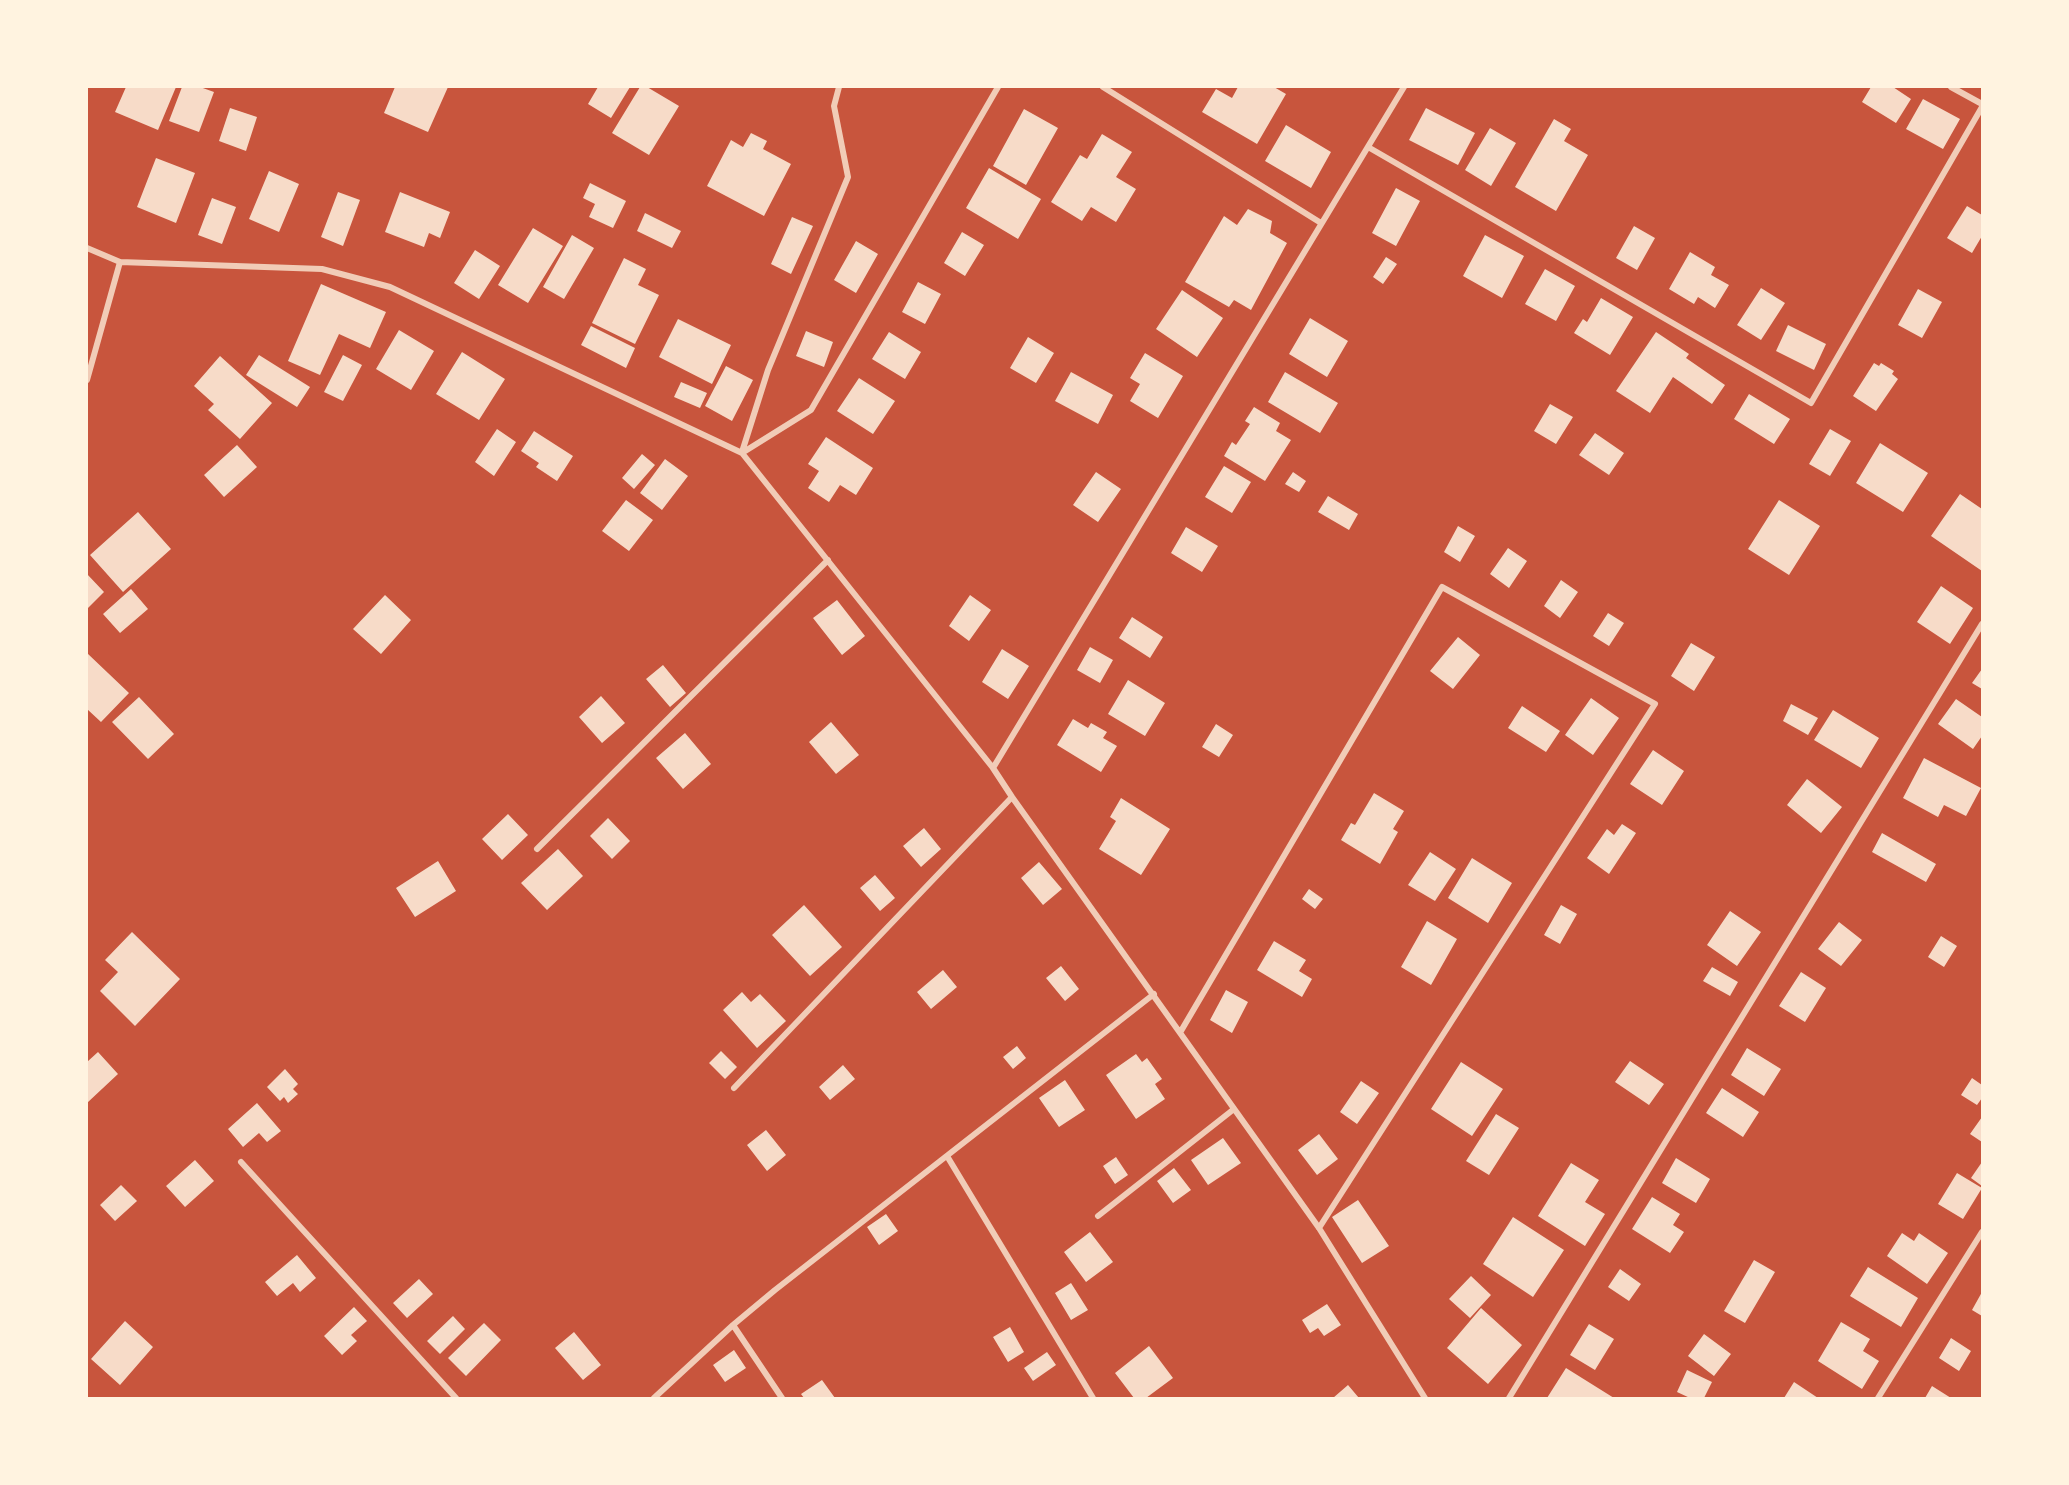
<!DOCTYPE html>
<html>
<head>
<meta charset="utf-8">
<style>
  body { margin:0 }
  #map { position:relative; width:2069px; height:1485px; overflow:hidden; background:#c8553d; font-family:Spectral,serif }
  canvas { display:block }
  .frame { position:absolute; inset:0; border:88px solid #fff3e0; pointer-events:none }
</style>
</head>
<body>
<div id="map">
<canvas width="2069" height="1485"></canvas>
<div class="frame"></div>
</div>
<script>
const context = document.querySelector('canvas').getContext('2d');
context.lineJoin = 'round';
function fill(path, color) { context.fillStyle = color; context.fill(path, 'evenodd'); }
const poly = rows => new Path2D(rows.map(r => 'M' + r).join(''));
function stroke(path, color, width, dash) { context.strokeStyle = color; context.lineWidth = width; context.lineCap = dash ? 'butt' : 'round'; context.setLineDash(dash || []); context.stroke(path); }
fill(poly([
  [126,87,176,87,158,130,115,112],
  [182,87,200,87,214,92,199,132,169,121],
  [395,87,448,87,428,132,384,113],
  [598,87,630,87,611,118,588,104],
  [640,87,647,87,679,106,649,155,612,133],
  [1238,87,1274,87,1286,94,1257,144,1202,112,1216,89,1232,98],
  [1871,87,1893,87,1911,99,1896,123,1862,102],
  [1923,99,1960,119,1943,149,1906,129],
  [230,108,257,117,246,151,219,141],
  [1426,108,1475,133,1458,165,1409,140],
  [1024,109,1058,128,1026,185,993,166],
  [1554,119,1571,129,1564,141,1588,155,1556,211,1515,187],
  [1286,125,1331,152,1311,188,1265,161],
  [1490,128,1516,143,1491,186,1465,170],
  [751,133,767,141,763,149,791,164,764,216,707,186,731,140,743,147],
  [1102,134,1132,152,1116,177,1136,189,1116,222,1091,207,1082,221,1051,202,1080,155,1087,159],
  [156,158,195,173,176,223,137,207],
  [989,168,1041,199,1018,239,966,208],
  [269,171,299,184,279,232,249,219],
  [590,183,626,201,613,228,589,217,595,204,583,198],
  [1396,188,1420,201,1396,246,1372,233],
  [338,192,360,200,343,246,321,237],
  [400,192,450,212,440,238,429,233,424,247,385,232],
  [212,198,236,207,222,244,198,235],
  [1967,206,1982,215,1982,236,1972,253,1947,238],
  [1248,209,1272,221,1270,233,1287,243,1251,310,1234,300,1229,307,1185,282,1224,216,1237,225],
  [645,213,681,231,672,248,637,231],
  [792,217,813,226,791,274,771,264],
  [1634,226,1655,238,1637,270,1616,258],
  [533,228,563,246,528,303,498,285],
  [962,232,984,245,965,276,944,263],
  [572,235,594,248,564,299,543,287],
  [1485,235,1524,256,1502,298,1463,276],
  [856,241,878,254,856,293,834,280],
  [475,250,500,266,479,299,454,283],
  [1690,252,1715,267,1711,275,1729,285,1715,308,1698,297,1694,304,1669,289],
  [1386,257,1397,264,1383,284,1373,277],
  [624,258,646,269,638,285,659,295,635,344,592,323],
  [1545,269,1575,286,1556,321,1525,304],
  [918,282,941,294,925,324,902,312],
  [321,284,386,312,370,348,339,334,320,375,288,361],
  [1761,288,1785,303,1761,340,1737,325],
  [1918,289,1942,302,1922,338,1898,325],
  [1182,290,1223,318,1197,357,1156,329],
  [1601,298,1633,317,1610,355,1574,333,1583,319,1587,322],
  [1310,318,1348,341,1327,377,1289,354],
  [678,319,731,345,712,384,659,357],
  [1788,325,1826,344,1814,370,1776,351],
  [591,326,635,348,626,368,581,345],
  [399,330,434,351,411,390,376,369],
  [806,331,833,342,824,367,796,356],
  [889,332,921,352,905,379,872,359],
  [1656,332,1689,354,1686,358,1725,385,1712,404,1673,377,1650,413,1616,391],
  [1028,337,1054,353,1036,383,1010,368],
  [462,352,505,379,479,420,436,394],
  [1145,353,1183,376,1158,418,1130,401,1140,384,1130,378],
  [259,355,310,387,297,407,246,375],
  [343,355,362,365,343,401,324,392],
  [220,356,272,403,240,439,208,410,214,404,194,386],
  [1874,363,1879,366,1881,363,1894,371,1892,374,1898,379,1876,411,1853,396],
  [726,366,753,380,732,421,705,406],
  [1071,372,1113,395,1098,424,1055,401],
  [1285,372,1338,403,1320,433,1268,402],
  [859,378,895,401,873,434,837,411],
  [681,382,707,393,700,408,674,397],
  [1749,394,1790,419,1774,444,1734,419],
  [1550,404,1573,417,1556,444,1534,431],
  [1254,407,1280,423,1276,431,1291,440,1265,481,1224,456,1232,442,1236,445,1250,424,1245,421],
  [497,429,516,442,494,476,475,462],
  [1830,429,1851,441,1830,476,1809,464],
  [534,431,573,456,557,481,536,467,539,463,521,451],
  [1595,433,1624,453,1609,475,1579,455],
  [826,437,873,468,856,495,840,485,829,502,808,488,819,471,808,464],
  [1880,443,1928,473,1903,512,1856,483],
  [237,445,257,467,224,497,204,475],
  [642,454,655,465,634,489,622,478],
  [665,459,688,476,662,510,640,493],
  [1224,466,1251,482,1232,513,1205,497],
  [1096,472,1121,489,1098,522,1073,505],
  [1293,472,1306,481,1299,492,1285,484],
  [1960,494,1982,509,1982,571,1931,536],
  [1328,496,1358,514,1349,530,1318,512],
  [626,500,653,520,629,551,602,531],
  [1779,500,1820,526,1789,575,1748,549],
  [138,512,171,549,123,592,90,555],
  [1458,526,1475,536,1460,562,1444,552],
  [1186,527,1218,546,1202,572,1171,553],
  [1508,548,1527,561,1509,588,1490,574],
  [87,574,104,592,87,609],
  [1561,580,1578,592,1560,618,1544,606],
  [1941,586,1973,608,1950,644,1917,622],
  [131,589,148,609,120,633,103,614],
  [385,595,411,620,381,654,353,629],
  [970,595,991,610,969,641,949,626],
  [837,600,865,636,842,655,813,618],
  [1608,613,1624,623,1609,646,1593,636],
  [1132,617,1163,637,1150,658,1119,638],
  [1458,637,1480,655,1453,689,1430,671],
  [1691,643,1715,657,1694,691,1671,676],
  [1090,647,1113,660,1100,683,1077,670],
  [1002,649,1029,666,1008,699,982,682],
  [87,653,129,693,101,722,87,709],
  [663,665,686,693,670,707,646,679],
  [1982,669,1982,689,1972,683],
  [1128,680,1165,703,1145,736,1108,714],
  [601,696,625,723,602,743,579,717],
  [139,697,174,734,148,759,112,722],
  [1591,698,1619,718,1593,755,1565,735],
  [1956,699,1982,717,1982,736,1973,749,1938,724],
  [1791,704,1818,718,1808,735,1783,721],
  [1522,706,1560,731,1546,752,1508,728],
  [1833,710,1879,738,1861,768,1814,740],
  [1073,719,1088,728,1091,723,1107,732,1103,738,1117,746,1101,772,1057,745],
  [831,722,859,755,836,774,809,742],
  [1216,724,1233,735,1219,757,1202,747],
  [685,733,711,764,683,789,656,758],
  [1653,750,1684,771,1662,805,1630,784],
  [1924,758,1981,788,1966,816,1944,805,1938,817,1903,798],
  [1807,779,1842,807,1821,833,1787,805],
  [1374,793,1404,811,1393,829,1398,832,1380,864,1341,840,1351,823,1355,825],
  [1121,798,1170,829,1141,875,1099,849,1116,821,1110,817],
  [508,814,528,835,502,860,482,839],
  [608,818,630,841,612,859,590,836],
  [1622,824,1636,833,1609,874,1587,858,1607,829,1614,835],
  [924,828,941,849,921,867,903,846],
  [1882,833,1936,864,1926,882,1872,852],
  [558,849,583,876,547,910,521,883],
  [1430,852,1456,869,1435,901,1408,885],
  [1472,858,1512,883,1488,923,1448,898],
  [438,861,456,891,415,917,396,888],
  [1039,862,1062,889,1043,905,1021,878],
  [875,875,895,898,880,911,860,888],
  [1309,889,1323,899,1315,909,1302,899],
  [804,905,842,947,810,976,772,935],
  [1561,905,1577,914,1560,944,1544,935],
  [1730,911,1761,932,1737,966,1707,945],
  [1427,921,1457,939,1431,985,1401,967],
  [1839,922,1862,940,1841,966,1818,949],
  [132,932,180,979,135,1026,100,991,118,972,105,960],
  [1941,936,1957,946,1944,967,1928,957],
  [1274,941,1306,960,1299,971,1312,979,1302,997,1257,970],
  [1061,966,1079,989,1065,1001,1046,978],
  [1712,967,1738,982,1730,996,1703,981],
  [943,970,957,987,931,1009,917,992],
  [1801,972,1826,988,1805,1022,1779,1006],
  [1226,990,1248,1002,1232,1033,1210,1020],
  [742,992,751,1002,760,994,786,1021,757,1048,723,1010],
  [1017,1046,1026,1058,1013,1069,1003,1057],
  [1747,1048,1781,1069,1764,1096,1731,1075],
  [721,1051,737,1067,725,1079,709,1063],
  [98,1052,118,1074,87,1103,87,1062],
  [1136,1054,1142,1062,1147,1058,1162,1079,1155,1084,1165,1099,1136,1119,1106,1075],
  [1630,1061,1664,1084,1649,1105,1615,1082],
  [1461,1062,1503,1089,1472,1136,1431,1109],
  [843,1065,855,1079,830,1100,819,1087],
  [285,1069,298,1084,293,1089,298,1094,288,1103,284,1097,280,1101,267,1087],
  [1972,1078,1982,1085,1982,1098,1977,1105,1961,1095],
  [1065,1080,1085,1110,1059,1127,1039,1098],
  [1361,1081,1379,1093,1357,1124,1340,1112],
  [1722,1088,1759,1112,1743,1137,1706,1113],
  [257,1103,281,1131,267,1142,259,1133,243,1147,228,1129],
  [1496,1114,1519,1128,1489,1175,1466,1161],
  [1982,1117,1982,1142,1970,1134],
  [766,1130,786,1155,767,1171,747,1145],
  [1319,1134,1338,1159,1317,1175,1298,1150],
  [1223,1138,1241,1163,1208,1185,1191,1160],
  [1116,1157,1128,1175,1115,1184,1103,1166],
  [1676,1158,1710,1179,1696,1203,1662,1183],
  [195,1160,214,1181,185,1207,166,1186],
  [1982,1162,1982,1186,1971,1178],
  [1571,1163,1599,1180,1585,1202,1605,1214,1585,1246,1538,1216],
  [1174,1168,1191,1190,1173,1203,1157,1181],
  [1957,1173,1982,1188,1963,1219,1938,1204],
  [121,1185,137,1201,115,1221,100,1205],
  [1652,1197,1680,1214,1673,1225,1684,1232,1670,1253,1632,1229],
  [1358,1200,1389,1246,1362,1263,1332,1217],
  [886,1214,898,1231,879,1245,867,1227],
  [1513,1217,1564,1250,1533,1297,1483,1264],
  [1090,1232,1113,1262,1086,1282,1064,1252],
  [1902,1233,1914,1241,1919,1233,1948,1253,1927,1284,1887,1256],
  [297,1255,316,1278,300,1292,293,1283,277,1296,265,1282],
  [1754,1260,1775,1272,1745,1323,1724,1311],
  [1868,1267,1918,1298,1901,1327,1850,1296],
  [1620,1269,1641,1284,1629,1301,1608,1287],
  [1471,1276,1491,1295,1470,1318,1449,1299],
  [419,1279,433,1294,407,1318,393,1303],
  [1071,1283,1088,1310,1071,1320,1055,1293],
  [1982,1292,1982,1316,1972,1310],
  [1327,1304,1341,1325,1324,1336,1318,1328,1310,1333,1302,1320],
  [354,1307,367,1321,351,1335,357,1341,342,1355,324,1336],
  [1481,1308,1522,1345,1488,1384,1447,1348],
  [453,1316,465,1329,440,1354,427,1341],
  [125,1321,153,1347,120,1385,91,1359],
  [1841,1322,1870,1339,1863,1351,1879,1361,1862,1389,1818,1361],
  [484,1323,501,1340,466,1376,448,1358],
  [1589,1324,1614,1339,1595,1370,1570,1355],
  [1010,1327,1024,1352,1008,1362,993,1337],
  [574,1332,601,1365,583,1380,555,1348],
  [1704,1334,1731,1354,1714,1376,1688,1356],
  [1951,1338,1971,1351,1959,1371,1939,1358],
  [1149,1346,1173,1378,1146,1398,1134,1398,1115,1373],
  [734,1350,746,1368,725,1382,713,1365],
  [1047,1352,1056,1365,1033,1381,1024,1368],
  [1566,1368,1614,1398,1547,1398],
  [1687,1370,1712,1382,1704,1398,1690,1398,1677,1392],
  [822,1380,835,1398,804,1398,801,1394],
  [1794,1382,1818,1398,1784,1398],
  [1348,1385,1359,1398,1333,1398],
  [1932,1386,1951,1398,1925,1398]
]), '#f7dbc8');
stroke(poly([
  [1103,87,1321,223],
  [1951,87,1982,104],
  [1368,147,1811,403,1982,107],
  [87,248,120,262,322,269,390,287,742,453,993,768,1012,797,1319,1228,1425,1398],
  [87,380,120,262],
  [742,452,768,370,848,177,834,106,839,87],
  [742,453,811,410,998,87],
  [993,768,1404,87],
  [537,849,828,560],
  [1181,1031,1442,587,1655,704,1319,1228],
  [734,1088,1012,797],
  [947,1156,1093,1398],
  [241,1162,456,1398],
  [1098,1216,1234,1109],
  [733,1325,782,1398],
  [654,1398,733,1325,775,1290,1154,994],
  [1509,1398,1982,624],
  [1878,1398,1982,1232]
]), '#f1ccb7', 6);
</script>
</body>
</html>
